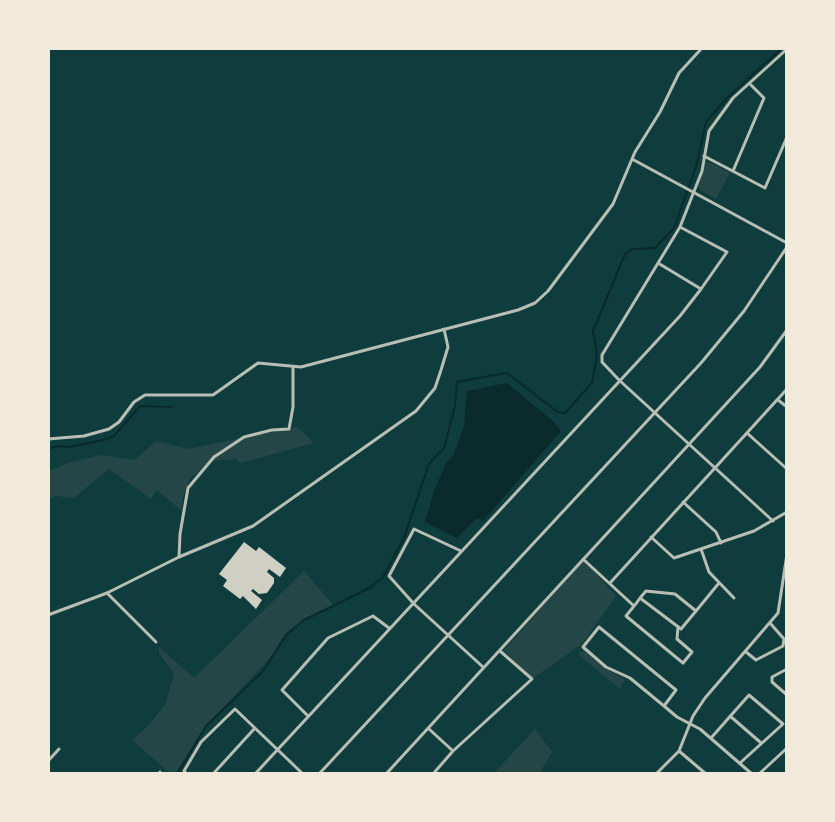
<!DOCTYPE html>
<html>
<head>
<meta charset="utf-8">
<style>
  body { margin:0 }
  #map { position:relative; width:835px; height:822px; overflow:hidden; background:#0f3d3e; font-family:"Crimson Pro",serif }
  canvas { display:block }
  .frame { position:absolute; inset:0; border:50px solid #f1e9da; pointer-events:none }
</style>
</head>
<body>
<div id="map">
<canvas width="835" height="822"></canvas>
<div class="frame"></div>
</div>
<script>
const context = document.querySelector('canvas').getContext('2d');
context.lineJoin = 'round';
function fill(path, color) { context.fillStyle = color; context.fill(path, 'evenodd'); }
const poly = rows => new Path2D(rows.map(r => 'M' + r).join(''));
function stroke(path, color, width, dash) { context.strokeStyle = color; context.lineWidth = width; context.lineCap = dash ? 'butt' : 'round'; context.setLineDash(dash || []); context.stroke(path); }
fill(poly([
  [709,162,730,173,716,199,700,190,698,186,705,163],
  [297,427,314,443,240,463,236,459,213,461,190,478,183,496,182,511,157,490,151,499,109,469,74,498,56,496,48,500,48,472,67,463,101,455,135,460,156,441,188,449],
  [584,560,616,596,582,644,532,679,504,650],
  [304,571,333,605,289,630,277,650,206,726,175,774,171,774,132,740,146,728,165,705,174,674,159,653,159,647,194,678],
  [583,650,607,670,625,679,620,689,578,654],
  [535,729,552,752,539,774,493,774]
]), '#244646');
fill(poly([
  [507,383,554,422,561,431,483,521,477,518,457,538,425,522,434,491,446,463,454,454,464,426,467,391]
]), '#0a2a2b');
stroke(poly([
  [48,450,55,446,68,447,104,440,114,436,140,406,172,407],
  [177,774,206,726,264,670,286,635,304,620,371,587,383,577,404,538,429,464,444,448,455,406,457,382,507,373,558,412,565,413,592,383,597,355,593,331,625,254,633,249,655,248,674,228,696,167,706,122,728,97,782,48]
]), '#0a2a2b', 2);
fill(poly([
  [244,542,256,551,259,547,286,568,280,577,269,569,267,572,274,578,274,583,267,593,259,594,253,589,251,591,262,600,256,609,243,596,240,599,223,586,227,580,219,574]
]), '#cfcfc3');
stroke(poly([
  [704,156,765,188,787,137],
  [733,171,764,98,751,85],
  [658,263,701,289],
  [778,400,787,407],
  [747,433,787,469],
  [683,502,716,532,721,543],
  [773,521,619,380,602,362,602,355,680,227,702,171,709,131,733,98,787,49],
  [651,537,674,558,754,531,787,512],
  [701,549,709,572,734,598],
  [461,551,414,529,389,576,414,604,483,667],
  [179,557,180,534,188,488,214,457,244,437,272,430,289,429,293,407,293,368],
  [583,559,634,606,626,616,683,663,692,652,677,639,678,627],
  [610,583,787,389],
  [107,593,156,642],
  [635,605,640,598,646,591,675,594,696,611,681,629,640,598],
  [696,611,719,583],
  [746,652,756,660,783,646,784,639,770,623],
  [787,669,772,677,772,682,787,695],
  [664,706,676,690,599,627,583,647,606,667,630,678,664,706,677,717,700,729,752,774],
  [308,716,282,690,328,638,373,616,389,628],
  [730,716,760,742],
  [429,729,453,751],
  [711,738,749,695,783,724,740,763],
  [679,751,706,774],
  [48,761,59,749],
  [158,774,160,772],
  [187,774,184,771,201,742,235,709,303,774],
  [213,774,255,728],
  [255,774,680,316,701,289,727,252,680,227],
  [386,774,760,367,787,330],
  [433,774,453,751,532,679,500,651],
  [656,774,679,751,693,716,705,698,778,613,787,554],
  [759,774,787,748]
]), '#b8beb3', 3);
stroke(poly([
  [632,159,787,243],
  [48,439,84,436,109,429,119,422,134,402,145,395,213,395,258,363,301,367,518,310,535,303,548,291,613,204,635,152,660,112,679,73,702,48],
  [48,615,107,593,179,557,253,526,416,411,435,388,441,370,448,347,444,329],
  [319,774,701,363,744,311,787,247]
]), '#b8beb3', 3);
</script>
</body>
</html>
